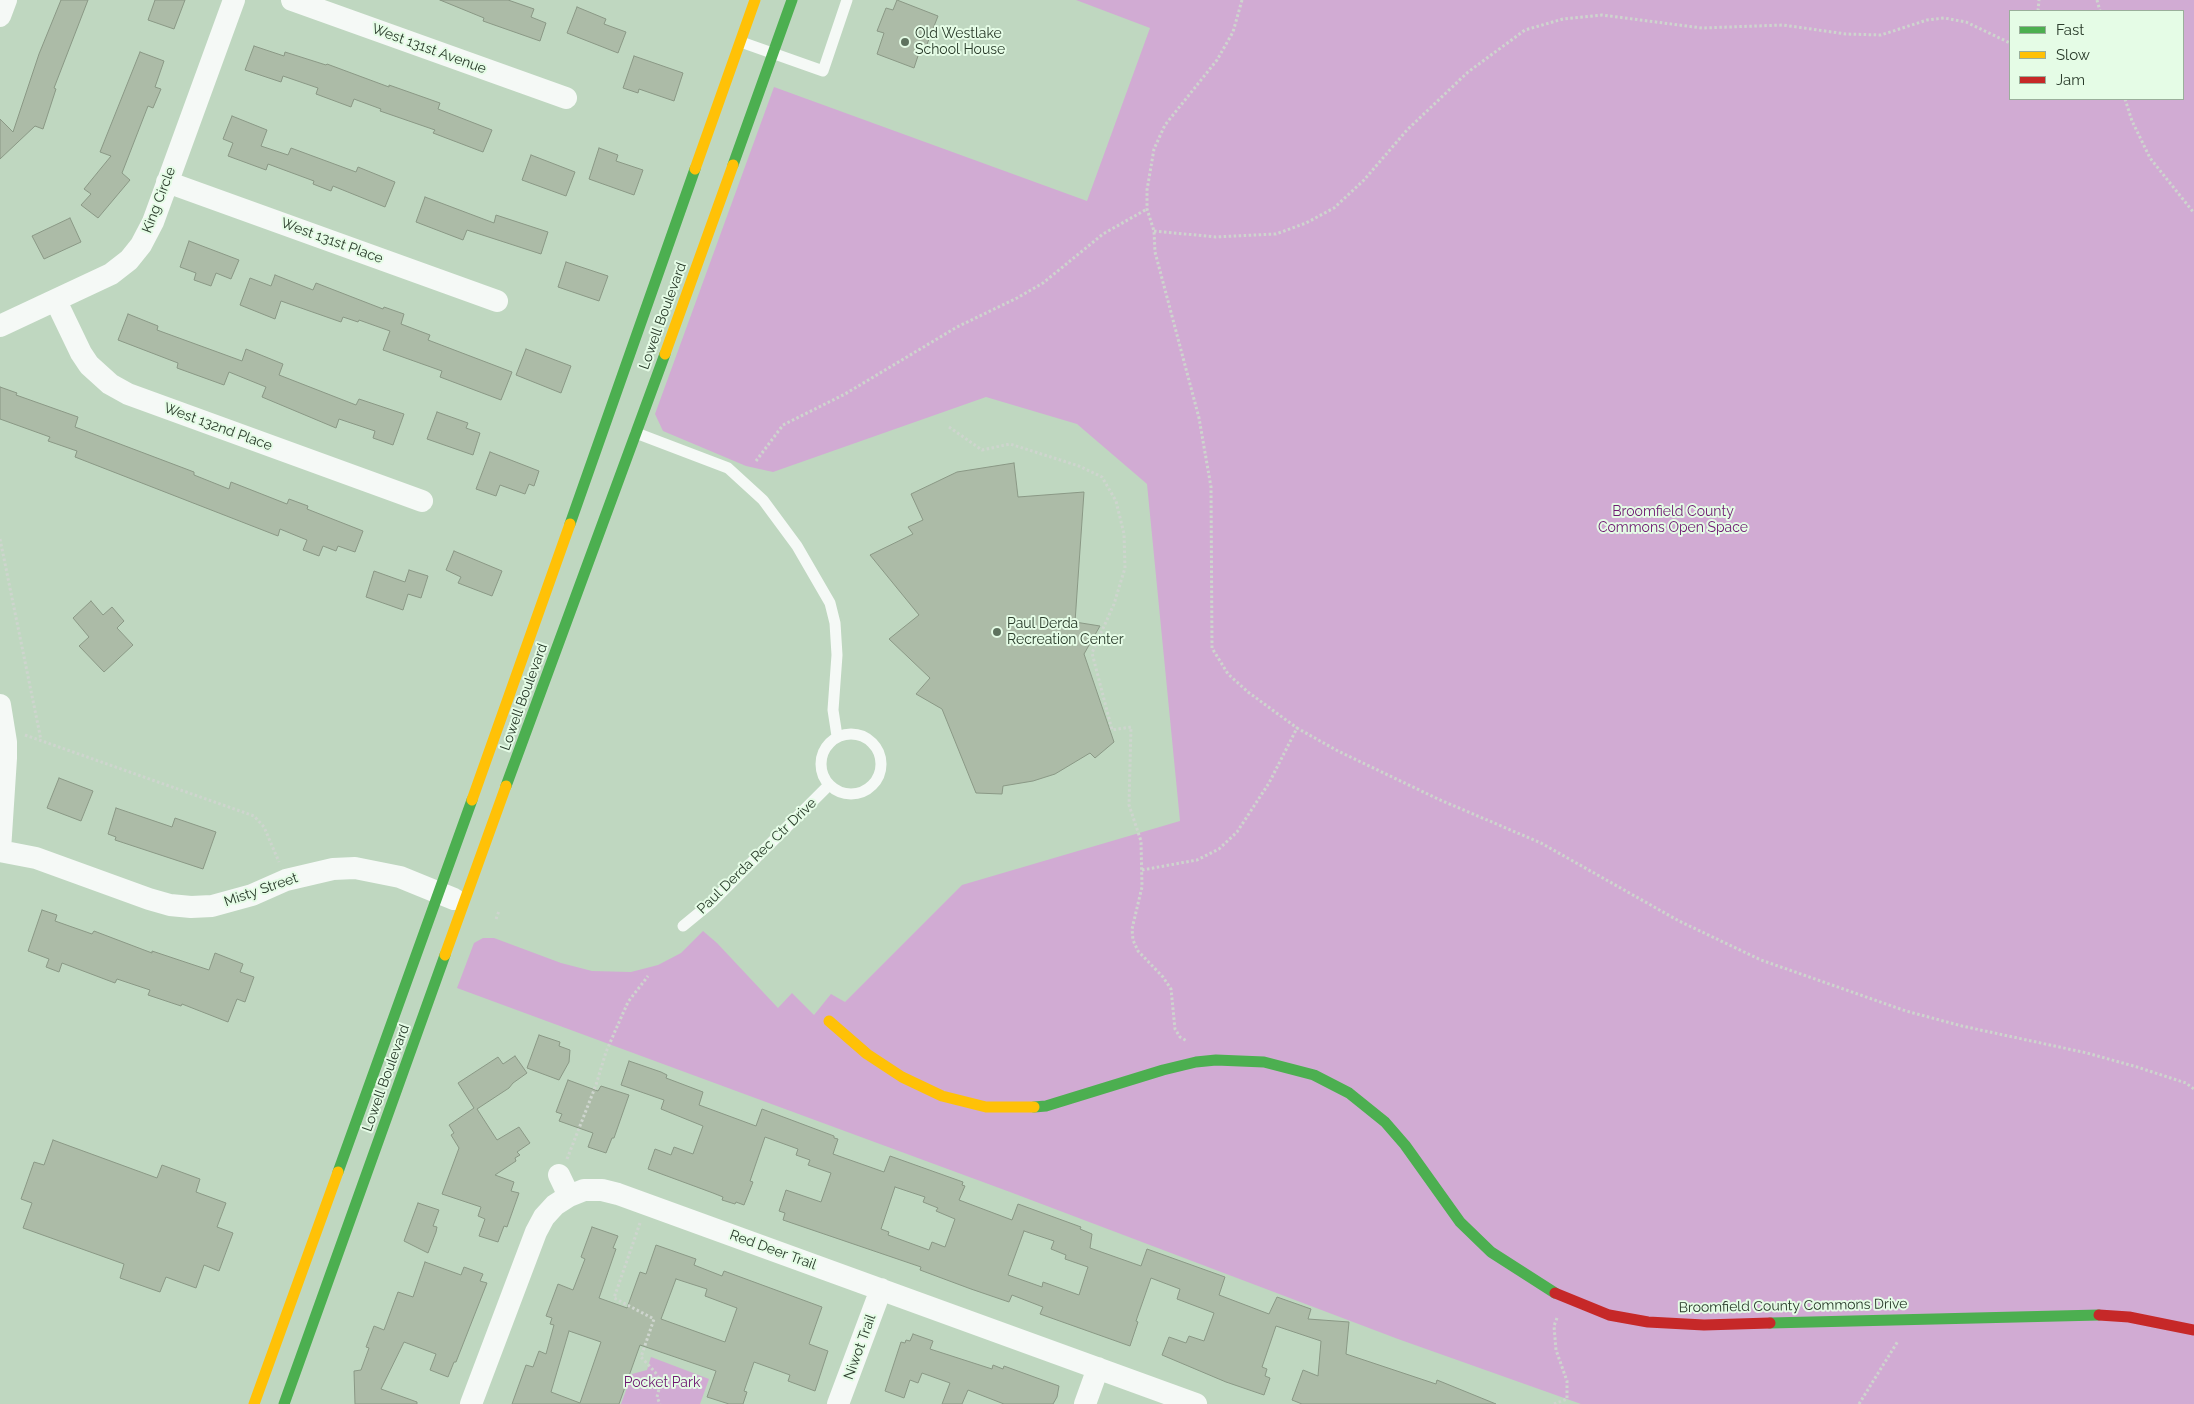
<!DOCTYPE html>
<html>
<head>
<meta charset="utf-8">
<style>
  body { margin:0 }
  #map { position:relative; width:2194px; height:1404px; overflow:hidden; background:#bfd7c0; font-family:Raleway,sans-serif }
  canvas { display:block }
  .legend { position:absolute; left:2009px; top:10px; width:175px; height:90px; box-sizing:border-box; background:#e5fce6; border:1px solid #9aaf9b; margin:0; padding:6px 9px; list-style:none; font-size:15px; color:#293b2a }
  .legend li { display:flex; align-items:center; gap:10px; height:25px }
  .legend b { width:25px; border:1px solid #9aaf9b }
</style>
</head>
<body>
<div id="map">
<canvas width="2194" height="1404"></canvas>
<ul class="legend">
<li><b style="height:6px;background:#4caf50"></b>Fast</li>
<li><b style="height:6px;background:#ffc107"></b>Slow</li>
<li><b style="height:6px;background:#c62828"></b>Jam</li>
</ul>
</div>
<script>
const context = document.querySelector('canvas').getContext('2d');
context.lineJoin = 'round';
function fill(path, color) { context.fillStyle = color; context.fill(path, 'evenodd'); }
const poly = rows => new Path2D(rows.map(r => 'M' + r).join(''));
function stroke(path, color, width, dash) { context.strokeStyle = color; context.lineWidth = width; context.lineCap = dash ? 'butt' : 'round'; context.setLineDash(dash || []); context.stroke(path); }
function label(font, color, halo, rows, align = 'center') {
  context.font = font + ' Raleway,sans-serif'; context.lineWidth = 4; context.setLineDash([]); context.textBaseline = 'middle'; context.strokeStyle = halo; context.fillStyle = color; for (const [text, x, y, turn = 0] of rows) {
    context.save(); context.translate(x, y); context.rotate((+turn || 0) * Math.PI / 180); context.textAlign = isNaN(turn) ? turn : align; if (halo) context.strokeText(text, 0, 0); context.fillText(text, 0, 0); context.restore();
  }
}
fill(poly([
  [1076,0,2194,0,2194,1404,1581,1404,1398,1339,1010,1192,457,988,474,943,483,938,494,938,561,963,592,971,631,972,658,965,681,953,703,931,717,943,778,1008,792,993,814,1015,831,994,845,1002,962,885,1180,821,1147,484,1077,424,986,397,773,472,746,466,663,431,655,414,774,87,1087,201,1150,28],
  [2010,11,2183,11,2183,99,2010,99],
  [651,1357,709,1379,700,1404,621,1404,632,1374,647,1370]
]), '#d1abd3');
const building = poly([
  [61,0,88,0,54,88,56,89,43,129,35,126,0,159,0,119,13,132,39,54,61,0],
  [155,0,185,0,174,29,148,20,155,0],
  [440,0,508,0,534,9,531,17,546,23,540,41,483,21,484,18,440,0],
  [897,0,938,16,924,52,920,50,914,68,877,54,884,33,877,31,886,8,893,10,897,0],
  [577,7,606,19,604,24,626,32,618,53,567,33,577,7],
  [254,46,284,56,285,52,326,65,327,64,389,87,389,85,440,103,438,109,492,130,483,152,433,133,435,130,380,111,381,109,354,99,351,107,316,94,318,88,283,76,281,82,245,70,254,46],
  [140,52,164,61,155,87,161,89,153,108,148,106,122,173,130,180,98,218,81,205,91,194,84,189,111,156,100,152,140,52],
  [634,56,683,73,674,101,639,89,638,93,623,88,634,56],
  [232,116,267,130,261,146,288,155,291,148,356,172,358,167,395,182,385,207,333,186,331,191,313,184,314,181,268,164,266,170,228,156,233,143,223,139,232,116],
  [599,148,618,155,616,161,643,170,634,195,589,179,599,148],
  [531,155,575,172,566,196,522,180,531,155],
  [425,197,494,223,496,215,548,232,541,254,467,230,463,240,416,222,425,197],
  [70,218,81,242,44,259,32,236,70,218],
  [189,241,239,260,231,279,216,273,211,286,194,280,196,273,180,267,189,241],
  [566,262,608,276,599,301,558,287,566,262],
  [275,275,313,290,316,283,383,309,384,307,404,314,401,324,430,335,428,340,512,372,501,400,440,377,442,371,383,350,390,331,359,320,358,322,343,317,341,322,281,301,275,319,240,305,250,278,271,286,275,275],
  [128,314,158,326,157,330,242,361,246,349,283,364,279,375,356,405,359,399,404,414,393,445,373,438,375,431,339,419,336,428,262,397,266,387,229,372,224,385,177,368,178,363,118,340,128,314],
  [526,349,571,366,561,393,516,375,526,349],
  [0,387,17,393,16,395,78,417,75,427,194,472,194,475,229,489,231,482,287,504,289,499,308,506,307,509,363,531,355,552,338,546,336,551,323,546,319,556,303,550,307,540,280,529,278,536,75,457,77,451,48,441,50,437,0,419,0,387],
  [437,412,468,423,466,428,480,433,473,455,427,439,437,412],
  [490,452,539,471,534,486,529,484,525,494,500,485,496,496,476,489,490,452],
  [1014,463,1018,497,1084,492,1075,622,1100,626,1084,654,1114,742,1095,758,1090,753,1055,774,1033,781,1003,786,1002,794,976,793,942,709,916,694,930,678,889,639,919,615,870,555,913,534,908,527,923,520,911,494,957,472,1014,463],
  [454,551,502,571,492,596,458,583,461,577,446,570,454,551],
  [409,570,428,576,421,598,408,594,403,610,366,597,374,571,405,582,409,570],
  [91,601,103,615,112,607,124,621,117,628,133,645,104,672,79,646,89,637,73,618,91,601],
  [59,778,93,791,81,821,47,808,59,778],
  [116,808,172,827,175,818,216,832,203,869,115,840,116,837,108,834,116,808],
  [42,910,57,915,55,921,92,934,94,931,152,953,152,951,209,970,215,953,243,964,240,972,254,977,245,1002,237,999,228,1022,182,1004,181,1006,148,995,150,990,117,979,115,983,62,963,59,972,46,967,49,959,28,951,42,910],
  [539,1035,560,1042,559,1046,570,1050,569,1062,559,1080,527,1068,539,1035],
  [515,1056,527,1073,513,1083,509,1088,477,1109,497,1140,519,1127,530,1143,517,1152,520,1155,515,1158,516,1161,495,1175,514,1182,511,1191,519,1193,507,1227,504,1226,498,1242,479,1236,485,1219,478,1216,481,1207,442,1194,459,1148,451,1135,454,1133,449,1125,474,1108,458,1083,498,1057,503,1064,515,1056],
  [629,1061,661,1072,667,1075,666,1078,703,1092,699,1105,756,1126,762,1109,834,1136,834,1138,838,1139,833,1154,884,1172,890,1156,963,1182,962,1185,965,1186,959,1200,1012,1220,1018,1204,1081,1227,1080,1229,1092,1234,1090,1248,1141,1266,1147,1249,1225,1277,1219,1295,1269,1314,1277,1297,1311,1309,1308,1319,1349,1322,1346,1354,1436,1384,1437,1380,1496,1404,1302,1404,1292,1400,1303,1370,1318,1376,1321,1341,1276,1326,1262,1367,1267,1369,1265,1376,1270,1378,1264,1395,1226,1382,1162,1355,1169,1337,1186,1343,1189,1336,1204,1341,1214,1313,1177,1299,1180,1289,1151,1278,1136,1321,1138,1322,1130,1346,1040,1314,1043,1307,1012,1295,1009,1302,971,1289,920,1270,921,1267,783,1220,785,1213,779,1211,786,1190,821,1202,831,1173,808,1165,810,1160,796,1155,798,1149,765,1137,750,1181,753,1182,744,1205,736,1202,735,1204,722,1200,723,1197,713,1193,648,1169,655,1149,671,1155,674,1147,693,1154,703,1126,661,1109,664,1100,621,1085,629,1061],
  [895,1187,925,1197,923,1202,938,1208,936,1211,955,1219,945,1247,932,1242,929,1250,888,1235,889,1232,881,1229,895,1187],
  [1024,1231,1054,1241,1051,1249,1066,1255,1065,1259,1088,1267,1079,1295,1043,1282,1042,1287,1008,1275,1024,1231],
  [568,1080,598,1091,601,1086,629,1095,614,1138,612,1138,606,1153,588,1147,593,1133,559,1121,562,1114,556,1112,568,1080],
  [53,1140,157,1178,162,1165,200,1179,196,1192,226,1203,217,1227,233,1233,219,1271,204,1265,196,1288,166,1277,160,1292,120,1278,124,1264,23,1228,32,1203,21,1199,34,1162,44,1165,53,1140],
  [418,1203,439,1210,433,1226,437,1227,436,1232,428,1253,404,1241,418,1203],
  [592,1227,618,1236,613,1248,616,1249,599,1298,627,1308,640,1272,646,1274,656,1245,696,1259,694,1265,722,1276,724,1271,822,1307,809,1344,828,1351,815,1391,788,1381,790,1375,754,1362,744,1391,747,1392,743,1404,729,1404,707,1397,716,1371,640,1345,619,1404,512,1404,526,1365,533,1367,539,1351,546,1354,554,1325,550,1324,552,1318,546,1316,558,1284,573,1290,585,1259,581,1257,592,1227],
  [676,1279,707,1289,705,1296,737,1308,725,1342,661,1319,676,1279],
  [569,1331,601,1342,580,1403,551,1392,569,1331],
  [425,1262,461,1275,464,1267,483,1274,480,1281,487,1283,456,1362,454,1362,448,1377,430,1370,436,1354,404,1342,381,1389,417,1402,417,1404,355,1404,354,1371,361,1370,369,1348,366,1347,374,1326,384,1330,398,1292,413,1297,425,1262],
  [913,1334,933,1341,930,1349,992,1369,993,1365,1003,1369,1004,1366,1059,1386,1057,1397,1053,1404,1004,1404,968,1390,962,1404,942,1404,950,1383,922,1373,918,1383,910,1380,904,1398,885,1391,901,1342,905,1343,906,1340,910,1341,913,1334]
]);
fill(building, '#acbba7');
stroke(building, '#8a9885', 1);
stroke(poly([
  [1242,0,1233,32,1217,60,1165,125,1154,149,1147,190,1147,209,1154,231,1155,252,1199,418,1211,487,1212,648,1228,674,1248,692,1297,728],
  [2097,0,2100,11],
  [2038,11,2039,0],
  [2125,99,2132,121,2150,158,2194,213],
  [1154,231,1216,237,1276,234,1306,223,1334,208,1364,180,1407,130,1468,72,1525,30,1563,19,1602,15,1702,28,1783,25,1846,34,1881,35,1927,20,1944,18,1966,22,2010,43],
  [949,427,982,450,1010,444,1079,466,1102,477,1116,501,1124,534,1125,568,1114,604,1092,653,1112,730,1131,727,1129,805,1141,841,1142,887,1132,929,1133,940,1138,951,1163,977,1171,989,1175,1029,1180,1037,1187,1041],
  [756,461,783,425,845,394,957,327,1017,298,1043,283,1103,234,1147,209],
  [0,539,41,740],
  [25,735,254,816,264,827,279,862],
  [1142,870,1197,860,1219,849,1237,832,1269,783,1297,728,1338,751,1438,799,1541,843,1679,921,1761,960,1906,1011,1962,1026,2087,1053,2137,1067,2186,1083,2194,1089],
  [496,919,499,911],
  [567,1159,596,1085,606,1052,616,1029,628,1002,648,976],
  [640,1223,614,1298,654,1319,641,1357,655,1372,661,1381,657,1397,660,1404],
  [1554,1404,1567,1399,1567,1381,1556,1350,1554,1326,1557,1318],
  [1859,1404,1898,1341]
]), '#ced5ce', 3, [2.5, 2.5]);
stroke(poly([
  [741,42,823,71,847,0],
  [636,433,728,468,763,500,797,546,830,603,835,623,837,655,833,710,837,736],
  '821 764a30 30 0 1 1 60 0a30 30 0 1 1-60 0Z',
  [683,926,711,903,829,785]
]), '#f5f9f6', 11);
stroke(poly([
  [292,0,566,98],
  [0,16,6,0],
  [167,182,497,301],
  [56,301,81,353,89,365,110,384,128,394,422,501],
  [0,326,111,274,129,260,141,245,153,222,234,0],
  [0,705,6,742,6,758,0,850],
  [0,851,36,858,149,899,170,905,191,907,212,906,252,895,286,880,333,869,355,868,400,877,454,899],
  [559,1175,569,1196],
  [471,1404,536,1232,544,1217,555,1205,569,1196,584,1190,602,1190,618,1194,1196,1404],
  [838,1404,881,1289],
  [1085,1404,1098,1368]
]), '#f5f9f6', 22);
stroke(poly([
  [733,165,792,0],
  [570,524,695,169],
  [506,786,665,354],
  [1034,1107,1046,1106,1163,1070,1196,1062,1216,1060,1264,1062,1314,1075,1349,1093,1385,1122,1405,1145,1460,1222,1491,1252,1555,1293],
  [338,1172,472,800],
  [1770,1323,2099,1315],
  [284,1404,445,955]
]), '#4caf50', 11);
stroke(poly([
  [695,169,755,0],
  [665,354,733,165],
  [472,800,570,524],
  [445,955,506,786],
  [829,1021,867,1054,902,1077,942,1096,986,1107,1034,1107],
  [254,1404,338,1172]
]), '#ffc107', 11);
stroke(poly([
  [1555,1293,1609,1315,1648,1322,1704,1325,1770,1323],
  [2099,1315,2129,1317,2194,1330]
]), '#c62828', 11);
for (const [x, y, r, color] of [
  [905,42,5,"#5e725e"],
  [997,632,5,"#5e725e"]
]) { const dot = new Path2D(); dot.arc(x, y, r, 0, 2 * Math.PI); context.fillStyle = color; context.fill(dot); stroke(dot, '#e5fce6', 2); }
label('14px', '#293b2a', '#e5fce6', [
  ["Old Westlake",915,34],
  ["School House",915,50],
  ["Paul Derda",1007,624],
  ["Recreation Center",1007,640]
], 'left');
label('14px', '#293b2a', '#e5fce6', [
  ["West 131st Avenue",429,49,20],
  ["King Circle",159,200,-69],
  ["West 131st Place",332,241,20],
  ["Lowell Boulevard",663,316,-70],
  ["West 132nd Place",218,427,20],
  ["Lowell Boulevard",524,697,-70],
  ["Paul Derda Rec Ctr Drive",757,856,-44],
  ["Misty Street",261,890,-19],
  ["Lowell Boulevard",386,1078,-70],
  ["Red Deer Trail",773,1250,20],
  ["Broomfield County Commons Drive",1793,1306,-1],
  ["Niwot Trail",860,1347,-70]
]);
label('14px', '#6e1971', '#e5fce6', [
  ["Broomfield County",1673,512],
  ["Commons Open Space",1673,528],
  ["Pocket Park",662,1383]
]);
</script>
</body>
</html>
